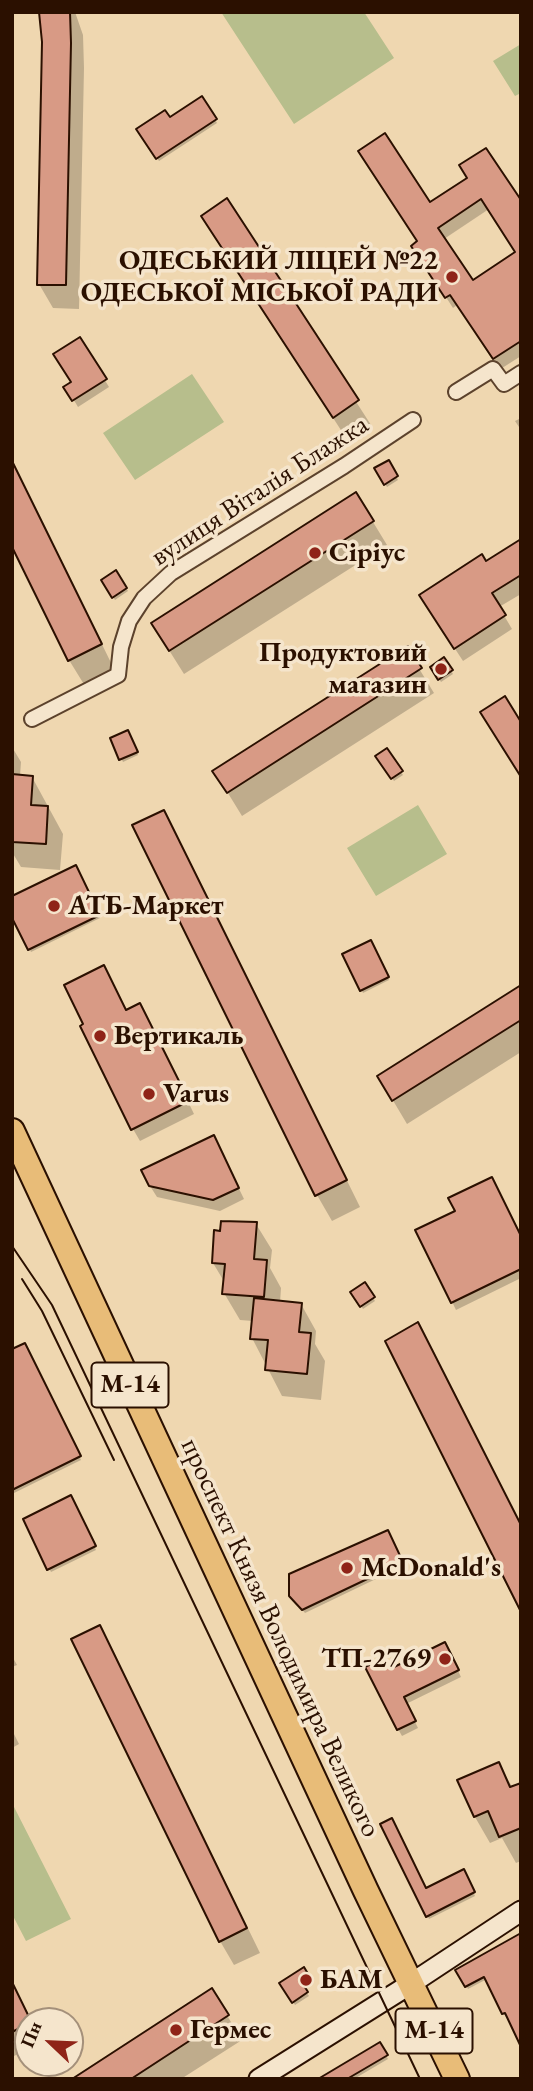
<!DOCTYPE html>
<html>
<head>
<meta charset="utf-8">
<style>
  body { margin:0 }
  #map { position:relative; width:533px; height:2091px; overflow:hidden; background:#efd7b0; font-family:"EB Garamond",serif }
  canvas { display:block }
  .frame { position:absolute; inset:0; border:14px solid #2b1000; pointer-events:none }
  .north { position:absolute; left:14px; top:2007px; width:70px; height:70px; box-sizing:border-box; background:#f5e5cc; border:2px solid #a4907a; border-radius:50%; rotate:293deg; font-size:19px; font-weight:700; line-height:28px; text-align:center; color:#2b1000 }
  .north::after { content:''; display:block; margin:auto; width:24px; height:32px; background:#8f2418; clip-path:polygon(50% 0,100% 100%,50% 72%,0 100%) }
</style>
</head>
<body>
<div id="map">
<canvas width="533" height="2091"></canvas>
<div class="frame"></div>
<div class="north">Пн</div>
</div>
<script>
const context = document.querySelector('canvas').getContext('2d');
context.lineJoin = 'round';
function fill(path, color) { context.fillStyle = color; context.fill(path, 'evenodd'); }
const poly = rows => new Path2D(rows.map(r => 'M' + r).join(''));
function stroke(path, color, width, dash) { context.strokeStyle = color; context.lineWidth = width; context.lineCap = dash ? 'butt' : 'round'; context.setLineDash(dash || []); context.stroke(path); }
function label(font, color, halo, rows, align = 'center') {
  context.font = font + ' "EB Garamond",serif'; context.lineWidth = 7; context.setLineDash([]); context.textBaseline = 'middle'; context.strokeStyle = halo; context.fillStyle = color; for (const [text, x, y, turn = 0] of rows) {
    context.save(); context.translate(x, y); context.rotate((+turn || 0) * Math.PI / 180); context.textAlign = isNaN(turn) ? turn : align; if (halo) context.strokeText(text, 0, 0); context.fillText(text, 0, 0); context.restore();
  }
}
fill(poly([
  [221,12,364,12,394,58,294,124],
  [521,44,521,93,515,96,493,61],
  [192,374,224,422,135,480,103,433],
  [418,805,447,854,376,896,347,848],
  [12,1803,71,1919,26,1941,12,1914]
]), '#b7be8c');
fill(poly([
  [41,12,75,12,83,35,84,68,79,309,53,308,39,284,44,42],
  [202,98,217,123,159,161,138,130,169,119],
  [469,179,521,204,521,356,499,370,457,305,453,308,420,257,419,242,430,205],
  [489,209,517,253,472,282,444,239],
  [227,201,371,425,348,441,218,240],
  [80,340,109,387,78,407,66,387,73,383],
  [521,418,521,430,515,421],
  [12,460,115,671,85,686,69,660,12,543],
  [388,462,398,480,387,487,376,469],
  [373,522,387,545,184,674,167,647],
  [521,541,521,594,499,607,512,629,463,661,429,609,486,564],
  [116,572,128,591,115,600,103,581],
  [407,649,434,693,242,816,215,772],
  [444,660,453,674,441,682,432,667],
  [127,732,138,755,123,762,112,739],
  [12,747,21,762,20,776,32,777,63,834,60,870,21,867,12,852],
  [386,751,403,775,394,781,378,757],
  [163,812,178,838,360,1207,332,1221,317,1195],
  [75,867,100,918,31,952,12,914],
  [370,942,389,980,363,993,345,955],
  [521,987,521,1052,407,1124,379,1077],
  [126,1012,147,1017,194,1114,140,1141,133,1129],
  [219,1148,244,1199,220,1211,157,1197,150,1186],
  [256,1224,272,1250,270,1268,281,1288,280,1303,301,1304,316,1331,315,1344,325,1361,321,1400,282,1396,252,1338,253,1321,240,1320,224,1293,225,1283,213,1263],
  [418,1231,521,1239,521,1278,456,1310],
  [364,1284,375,1301,363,1309,352,1292],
  [418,1324,433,1350,521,1525],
  [25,1345,81,1460,12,1494,12,1351],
  [70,1498,96,1550,51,1572,25,1520],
  [388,1532,403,1566,305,1613,293,1599],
  [74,1640,113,1652,260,1953,234,1965,220,1941],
  [448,1650,461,1677,406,1704,418,1728,402,1736,398,1729,390,1671],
  [12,1656,17,1665,12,1667],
  [12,1730,19,1744,12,1748],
  [498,1764,513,1788,521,1785,521,1861,516,1863,502,1838,490,1843,475,1817,460,1781],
  [382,1825,426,1890,463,1871,475,1896,429,1919],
  [521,1935,508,2015,506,2017,487,1979,468,1989,457,1971],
  [303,1969,311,1983,303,1988,309,1996,295,2005,281,1983],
  [12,1982,31,2021,28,2021,28,2049,14,2056],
  [212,1991,242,2040,181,2079,75,2079],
  [380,2045,388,2059,354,2079,321,2079]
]), '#0003');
const building = poly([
  [39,12,70,12,71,43,66,285,37,285,42,42,39,12],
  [202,96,217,119,156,159,136,129,165,110,170,117,202,96],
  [385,133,430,202,467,178,459,165,486,148,521,200,521,341,493,359,450,295,445,298,411,246,417,241,358,151,385,133],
  [481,199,515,252,473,280,438,228,481,199],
  [227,198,359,400,333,418,201,216,227,198],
  [80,337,107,379,72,401,63,387,71,382,53,354,80,337],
  [389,460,398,476,384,485,374,468,389,460],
  [12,461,102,644,68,661,12,547,12,461],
  [356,492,374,521,169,651,151,623,356,492],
  [521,539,521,575,492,593,506,615,454,649,419,595,482,554,486,561,521,539],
  [116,570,127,588,112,598,101,580,116,570],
  [408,646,422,668,227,793,212,771,408,646],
  [444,657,453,670,438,680,430,667,444,657],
  [505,696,521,722,521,777,480,712,505,696],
  [128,730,138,752,119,760,110,738,128,730],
  [387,748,403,771,391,779,375,756,387,748],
  [12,774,33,776,31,805,48,806,46,844,12,842,12,774],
  [164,810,347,1180,315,1196,132,825,164,810],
  [76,865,100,915,28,950,12,918,12,896,76,865],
  [371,940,389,977,360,991,342,954,371,940],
  [104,965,126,1010,140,1003,189,1101,131,1130,80,1026,83,1024,64,985,104,965],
  [521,985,521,1020,392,1101,377,1076,521,985],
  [214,1135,239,1188,213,1200,149,1186,141,1170,214,1135],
  [492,1177,521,1236,521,1269,451,1303,415,1230,455,1211,448,1198,492,1177],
  [221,1221,257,1222,254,1259,267,1260,264,1297,222,1294,225,1264,212,1263,214,1230,220,1231,221,1221],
  [365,1282,375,1297,360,1307,350,1292,365,1282],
  [254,1298,302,1303,299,1332,311,1333,307,1374,265,1370,268,1340,250,1339,254,1298],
  [418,1322,521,1525,521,1612,385,1341,418,1322],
  [25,1343,81,1456,12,1490,12,1349,25,1343],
  [71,1495,96,1546,47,1570,23,1519,71,1495],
  [388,1530,403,1562,302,1610,289,1596,289,1574,388,1530],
  [100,1625,247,1928,219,1942,71,1639,100,1625],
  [445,1642,459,1670,404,1697,416,1721,397,1730,365,1667,384,1658,390,1669,445,1642],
  [499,1762,510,1787,521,1783,521,1828,499,1837,488,1811,474,1817,457,1780,499,1762],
  [392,1818,426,1888,464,1869,475,1892,426,1917,380,1824,392,1818],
  [521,1933,521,2047,505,2013,502,2014,484,1977,465,1987,455,1970,521,1933],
  [304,1967,311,1979,303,1984,308,1992,292,2003,279,1983,304,1967],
  [12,1982,31,2021,28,2021,28,2024,12,2032,12,1982],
  [212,1988,229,2015,131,2079,72,2079,212,1988],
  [380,2042,388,2055,347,2079,318,2079,380,2042]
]);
fill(building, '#d89a85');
stroke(building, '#2b1000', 2);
const street = poly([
  [456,392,493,369,504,384,521,373],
  [32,719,118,675,121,647,129,621,144,598,171,573,344,466,413,420]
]);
const secondary = poly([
  [259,2079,412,1983,521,1911]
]);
const highway = poly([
  [12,1131,366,1891,457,2079]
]);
stroke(street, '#5c422c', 18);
stroke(secondary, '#2b1000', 23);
stroke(highway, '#2b1000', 28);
stroke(street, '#f5e5cc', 14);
stroke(secondary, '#f5e5cc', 19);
stroke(highway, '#e8bc78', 24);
stroke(poly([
  [12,1246,52,1305,420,2079],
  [22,1279,42,1311,114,1460]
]), '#2b1000', 2);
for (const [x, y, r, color] of [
  [452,277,7,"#8f2418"],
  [315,553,7,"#8f2418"],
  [441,669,7,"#8f2418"],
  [54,906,7,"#8f2418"],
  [100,1036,7,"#8f2418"],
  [149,1094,7,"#8f2418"],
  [347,1568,7,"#8f2418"],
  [445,1659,7,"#8f2418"],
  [306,1980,7,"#8f2418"],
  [176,2030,7,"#8f2418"]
]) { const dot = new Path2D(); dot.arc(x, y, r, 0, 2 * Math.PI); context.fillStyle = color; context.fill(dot); stroke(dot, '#f5e5cc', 2.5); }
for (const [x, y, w] of [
  [130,1385,77],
  [434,2031,77]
]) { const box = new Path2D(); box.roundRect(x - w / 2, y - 22.5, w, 45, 5); context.fillStyle = '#f5e5cc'; context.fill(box); stroke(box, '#2b1000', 2); }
label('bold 26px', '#2b1000', null, [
  ["М-14",130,1385],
  ["М-14",434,2031]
]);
label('bold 28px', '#2b1000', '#f5e5cc', [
  ["ОДЕСЬКИЙ ЛІЦЕЙ №22",438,261,"right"],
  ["ОДЕСЬКОЇ МІСЬКОЇ РАДИ",438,293,"right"],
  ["Сіріус",329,553],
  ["Продуктовий",427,653,"right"],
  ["магазин",427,685,"right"],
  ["АТБ-Маркет",68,906],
  ["Вертикаль",114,1036],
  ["Varus",163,1094],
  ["McDonald's",361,1568],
  ["ТП-2769",431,1659,"right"],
  ["БАМ",320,1980],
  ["Гермес",190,2030]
], 'left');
label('28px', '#2b1000', '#f5e5cc', [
  ["вулиця Віталія Блажка",260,491,-33],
  ["проспект Князя Володимира Великого",280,1638,65]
]);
</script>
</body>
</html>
